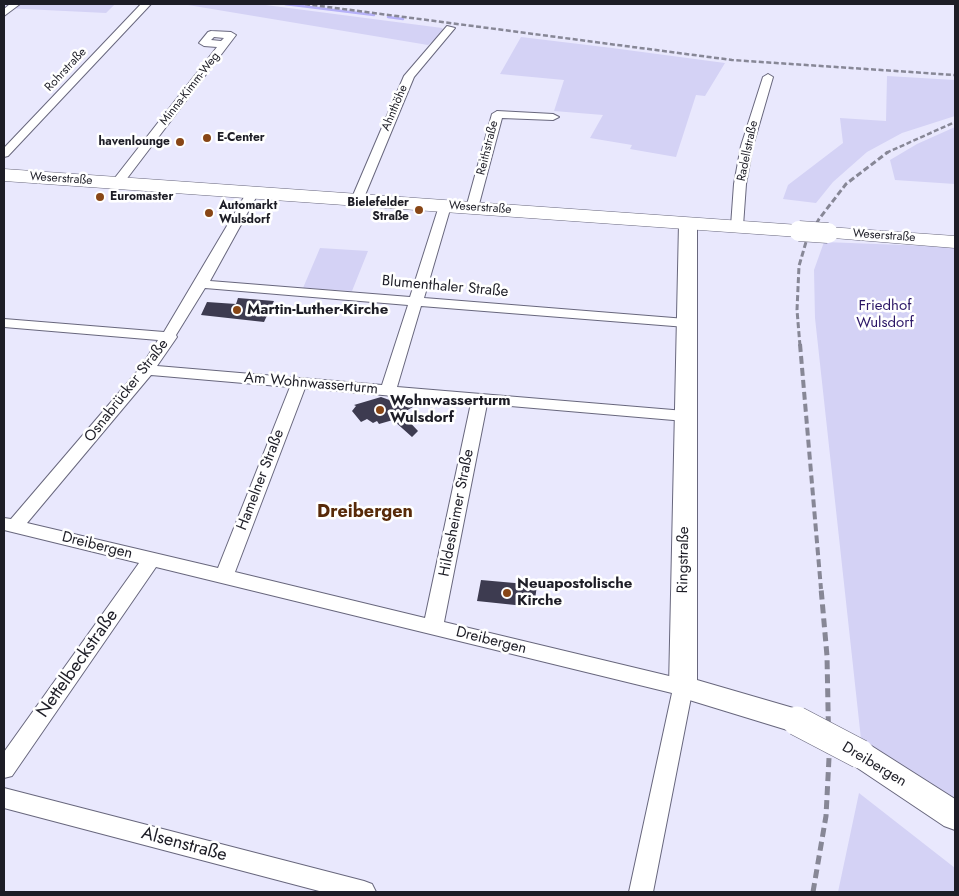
<!DOCTYPE html>
<html>
<head>
<meta charset="utf-8">
<style>
  body { margin:0 }
  #map { position:relative; width:959px; height:896px; overflow:hidden; background:#e9e8fd; font-family:Jost,sans-serif }
  canvas { display:block }
  .frame { position:absolute; inset:0; border:5px solid #1d1d26; pointer-events:none }
</style>
</head>
<body>
<div id="map">
<canvas width="959" height="896"></canvas>
<div class="frame"></div>
</div>
<script>
const context = document.querySelector('canvas').getContext('2d');
context.lineJoin = 'round';
function fill(path, color) { context.fillStyle = color; context.fill(path, 'evenodd'); }
const poly = rows => new Path2D(rows.map(r => 'M' + r).join(''));
function stroke(path, color, width, dash) { context.strokeStyle = color; context.lineWidth = width; context.lineCap = dash ? 'butt' : 'round'; context.setLineDash(dash || []); context.stroke(path); }
function label(font, color, halo, rows, align = 'center') {
  context.font = font + ' Jost,sans-serif'; context.lineWidth = 5; context.setLineDash([]); context.textBaseline = 'middle'; context.strokeStyle = halo; context.fillStyle = color; for (const [text, x, y, turn = 0] of rows) {
    context.save(); context.translate(x, y); context.rotate((+turn || 0) * Math.PI / 180); context.textAlign = isNaN(turn) ? turn : align; if (halo) context.strokeText(text, 0, 0); context.fillText(text, 0, 0); context.restore();
  }
}
fill(poly([
  [4,4,115,4,106,13,4,8],
  [182,4,258,4,442,28,444,32,428,45],
  [521,37,612,48,725,63,705,96,696,95,676,157,630,149,632,145,590,138,603,115,554,111,564,80,500,74],
  [887,76,955,80,955,116,902,133,867,152,833,182,816,203,783,199,788,185,843,143,840,118,886,121],
  [955,127,955,184,895,180,890,160,917,144],
  [824,242,955,247,955,800,861,739,815,318,814,270],
  [320,248,368,251,352,291,303,288],
  [859,793,955,868,955,892,838,892]
]), '#d4d2f5');
stroke(poly([
  [285,4,374,15],
  [388,17,403,19]
]), '#b6b1f8', 2.5);
fill(poly([
  [238,298,274,301,264,322,201,315,207,302,236,304],
  [381,397,398,403,408,399,423,401,406,411,407,415,404,416,418,431,412,437,393,420,379,424,377,421,373,423,367,419,361,422,352,411,356,406,354,405],
  [481,580,537,585,534,607,477,601]
]), '#3d3b50');
const street = poly([
  [10,4,20,4,4,16,4,9,10,4],
  [141,4,151,4,8,156,4,157,4,148,141,4],
  [447,26,455,28,414,77,363,200,361,203,353,203,351,200,404,76,447,26],
  [211,31,231,32,236,35,122,185,114,185,112,182,114,179,217,47,204,46,199,43,208,32,211,31],
  [214,37,224,38,221,41,211,40,214,37],
  [768,74,773,77,753,146,746,184,743,226,737,230,731,226,734,184,741,146,763,77,768,74],
  [497,111,553,114,559,117,553,120,502,118,478,208,472,212,468,211,466,208,492,114,497,111],
  [253,188,259,192,210,281,410,297,439,206,445,202,451,206,424,298,686,319,693,323,686,327,421,306,397,387,685,411,691,412,693,416,691,420,685,421,487,404,444,622,690,681,693,687,653,892,629,892,672,693,156,567,12,776,4,778,4,752,139,563,4,530,4,518,11,519,141,367,158,340,4,327,4,319,164,332,247,192,253,188],
  [205,288,408,305,382,385,157,366,177,337,176,335,205,288],
  [151,375,290,387,218,568,27,523,151,375],
  [305,388,471,403,425,618,235,572,305,388],
  [4,788,364,881,372,884,376,892,323,892,4,808,4,788]
]);
const secondary = poly([
  [688,218,694,219,697,223,697,680,807,712,811,721,807,730,797,733,673,695,669,687,679,223,682,219,688,218],
  [860,741,870,745,955,799,955,830,944,826,850,763,845,754,850,745,860,741]
]);
const primary = poly([
  [4,169,799,225,806,227,809,231,806,235,799,237,4,181,4,169],
  [828,227,955,236,955,248,821,237,818,233,821,229,828,227]
]);
stroke(street, '#68677d', 2);
stroke(secondary, '#68677d', 2);
stroke(primary, '#68677d', 1);
fill(street, '#fff');
fill(secondary, '#fff');
fill(primary, '#fff');
stroke(poly([
  [305,4,732,60,955,75],
  [886,153,955,122]
]), '#878796', 2.5, [5, 2.5]);
stroke(poly([
  [800,346,797,310,799,266,806,242,819,219,846,184,888,152]
]), '#878796', 3, [6, 3]);
stroke(poly([
  [800,344,821,589]
]), '#878796', 4, [8, 4]);
stroke(poly([
  [813,892,826,816,829,758,827,656,821,588]
]), '#878796', 5, [9, 5]);
const secondaryBridge = poly([
  [797,721,860,754]
]);
const primaryBridge = poly([
  [799,231,828,233]
]);
stroke(secondaryBridge, '#68677d', 30, []);
stroke(primaryBridge, '#68677d', 21, []);
stroke(secondaryBridge, '#fff', 29);
stroke(primaryBridge, '#fff', 20);
for (const [x, y, r, color] of [
  [207,138,5,"#884616"],
  [180,142,5,"#884616"],
  [100,197,5,"#884616"],
  [419,210,5,"#884616"],
  [209,213,5,"#884616"],
  [237,310,5,"#884616"],
  [380,410,5,"#884616"],
  [507,593,5,"#884616"]
]) { const dot = new Path2D(); dot.arc(x, y, r, 0, 2 * Math.PI); context.fillStyle = color; context.fill(dot); stroke(dot, '#fff', 2); }
label('12px', '#1d1d26', '#fff', [
  ["Rohrstraße",66,70,-47],
  ["Minna-Kimm-Weg",190,89,-52],
  ["Ahnthöhe",395,108,-67],
  ["Reithstraße",488,148,-76],
  ["Radellstraße",748,151,-78],
  ["Weserstraße",61,179,4],
  ["Weserstraße",480,208,4],
  ["Weserstraße",884,236,4]
]);
label('bold 12px', '#1d1d26', '#fff', [
  ["E-Center",217,138],
  ["havenlounge",170,142,"right"],
  ["Euromaster",110,197],
  ["Bielefelder",409,203,"right"],
  ["Straße",409,217,"right"],
  ["Automarkt",219,206],
  ["Wulsdorf",219,220]
], 'left');
label('15px', '#1d1d26', '#fff', [
  ["Blumenthaler Straße",445,287,5],
  ["Am Wohnwasserturm",311,384,5],
  ["Osnabrücker Straße",127,391,-52],
  ["Hamelner Straße",261,480,-69],
  ["Hildesheimer Straße",457,513,-79],
  ["Dreibergen",97,546,14],
  ["Ringstraße",684,560,-89],
  ["Dreibergen",491,641,14],
  ["Dreibergen",874,765,31]
]);
label('15px', '#2b1666', '#fff', [
  ["Friedhof",885,306],
  ["Wulsdorf",885,323]
]);
label('bold 15px', '#1d1d26', '#fff', [
  ["Martin-Luther-Kirche",247,310],
  ["Wohnwasserturm",390,401],
  ["Wulsdorf",390,418],
  ["Neuapostolische",517,584],
  ["Kirche",517,601]
], 'left');
label('bold 18px', '#582a09', '#fff', [
  ["Dreibergen",365,513]
]);
label('18px', '#1d1d26', '#fff', [
  ["Nettelbeckstraße",78,664,-55],
  ["Alsenstraße",184,845,15]
]);
</script>
</body>
</html>
